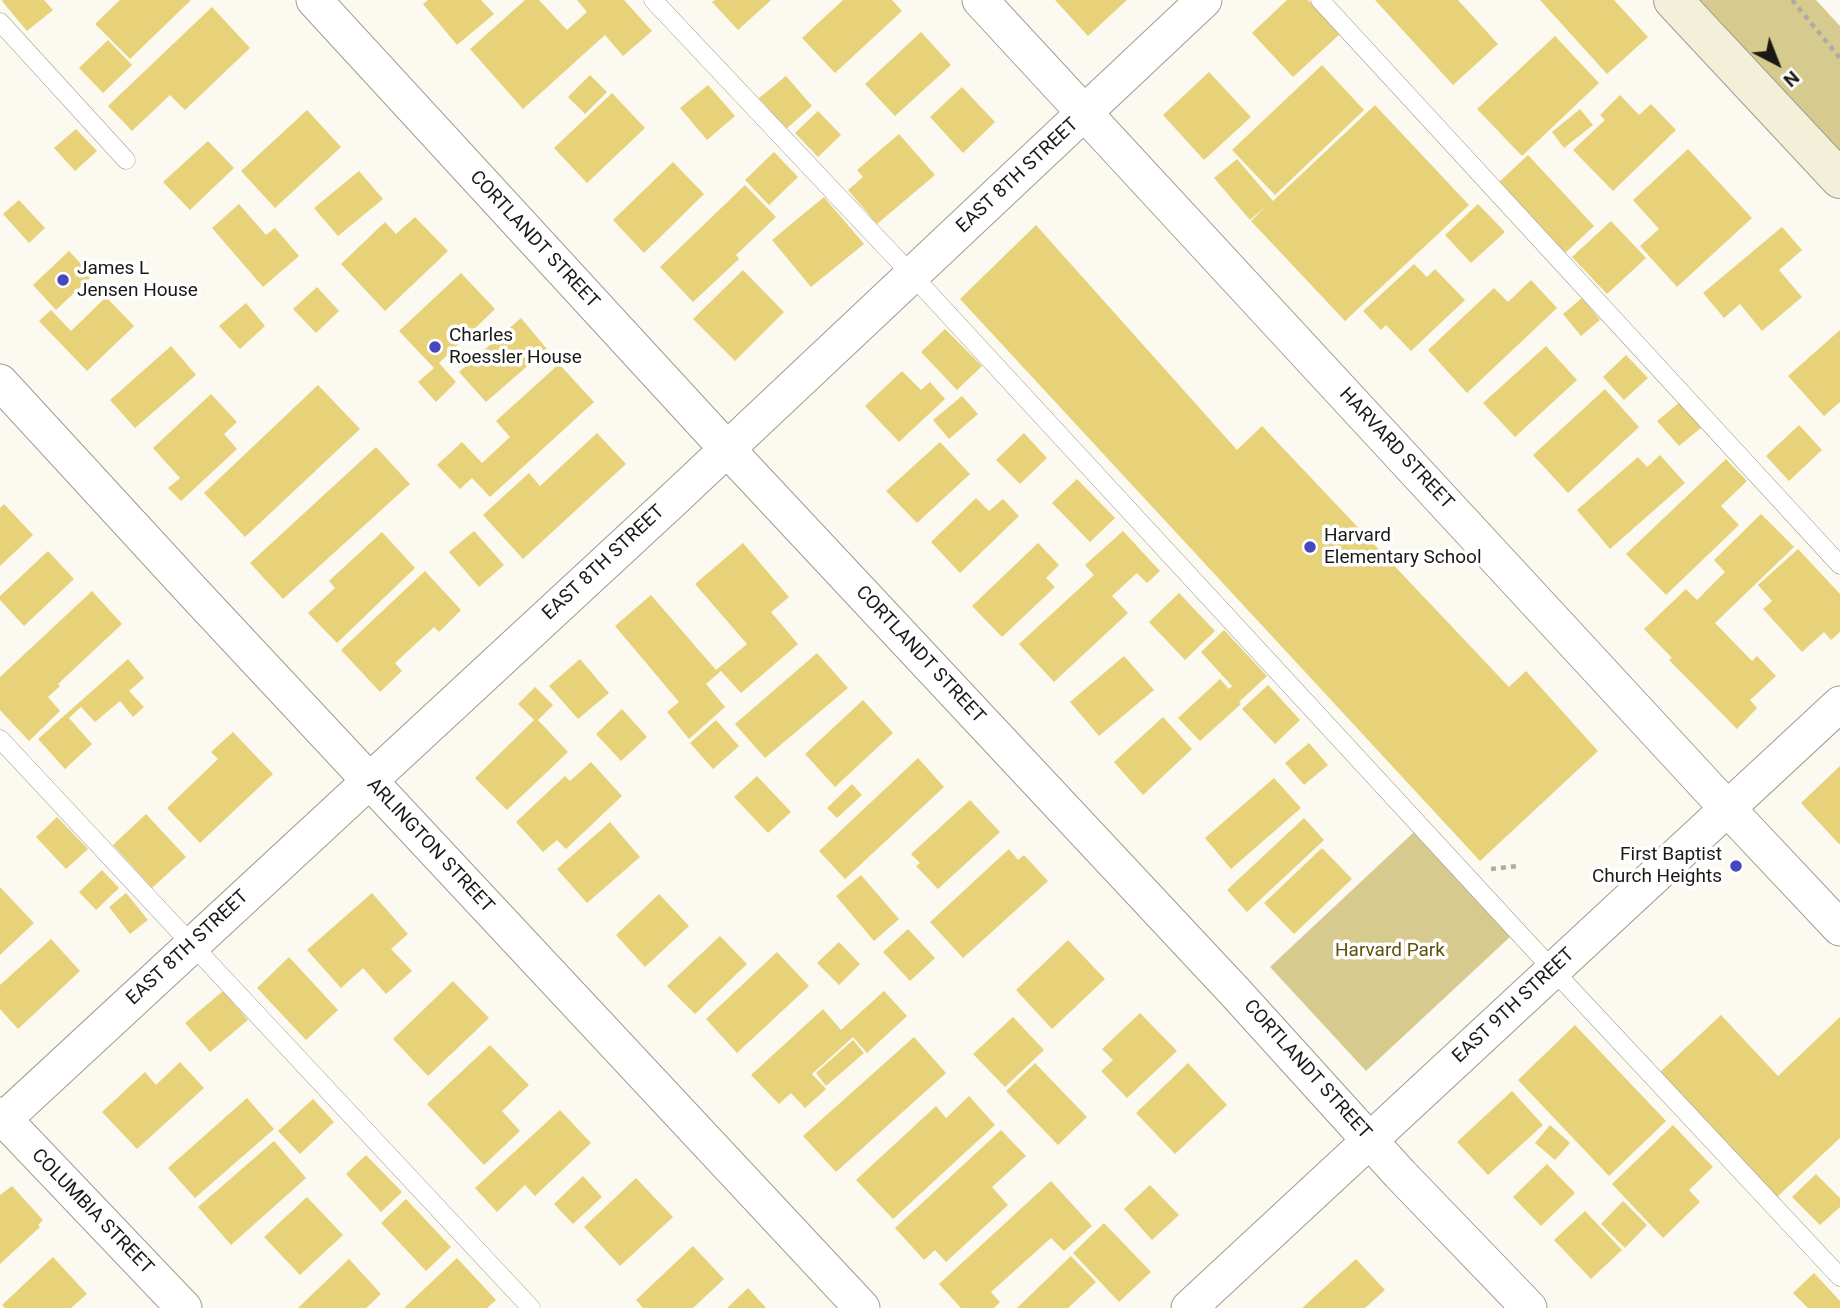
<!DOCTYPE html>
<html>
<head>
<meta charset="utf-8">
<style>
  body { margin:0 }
  #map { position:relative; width:1840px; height:1308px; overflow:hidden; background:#fbf9f0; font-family:Roboto,sans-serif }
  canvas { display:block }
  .north { position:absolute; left:1742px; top:28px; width:70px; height:70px; -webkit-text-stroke:5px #fff; paint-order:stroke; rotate:138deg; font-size:19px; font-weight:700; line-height:28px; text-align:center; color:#1a1916 }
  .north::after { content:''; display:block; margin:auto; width:24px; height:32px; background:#1a1916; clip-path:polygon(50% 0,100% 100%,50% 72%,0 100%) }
</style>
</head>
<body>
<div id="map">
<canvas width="1840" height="1308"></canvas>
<div class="north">N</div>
</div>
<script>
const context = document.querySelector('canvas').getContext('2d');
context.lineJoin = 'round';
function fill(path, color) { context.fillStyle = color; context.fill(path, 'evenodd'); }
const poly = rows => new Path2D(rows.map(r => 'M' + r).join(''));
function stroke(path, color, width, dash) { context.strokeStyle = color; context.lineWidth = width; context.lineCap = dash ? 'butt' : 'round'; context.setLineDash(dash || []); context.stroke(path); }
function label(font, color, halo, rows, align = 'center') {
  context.font = font + ' Roboto,sans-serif'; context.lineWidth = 7; context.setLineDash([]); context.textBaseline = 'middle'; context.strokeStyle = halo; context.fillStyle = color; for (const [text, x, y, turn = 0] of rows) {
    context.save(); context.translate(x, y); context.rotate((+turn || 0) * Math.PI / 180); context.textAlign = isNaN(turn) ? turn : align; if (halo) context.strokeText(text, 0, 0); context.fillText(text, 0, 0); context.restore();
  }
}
fill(poly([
  [1696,0,1816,0,1840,26,1840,153],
  [1414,832,1511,936,1366,1071,1270,967]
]), '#d7ca8e');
fill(poly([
  [3,0,44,0,53,10,27,31,2,1],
  [120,0,191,0,130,59,95,24],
  [428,0,481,0,494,14,457,45,423,4],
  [525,0,539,0,567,30,587,12,577,0,624,0,652,31,623,56,605,35,523,109,470,49],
  [715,0,771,0,738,30,712,2],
  [843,0,892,0,902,11,835,73,802,38],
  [1055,0,1127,0,1088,36],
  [1287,0,1308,0,1340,34,1293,77,1252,33],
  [1375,0,1458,0,1498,44,1453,85],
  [1540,0,1614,0,1648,37,1607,74],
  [212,7,250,48,185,110,170,95,132,131,108,106],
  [921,32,951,65,895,116,865,84],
  [1555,36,1599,83,1522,156,1477,109],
  [108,40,132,65,103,93,79,68],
  [1322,65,1364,110,1275,195,1232,150],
  [1209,72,1251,117,1204,160,1163,115],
  [590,75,607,92,585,114,568,97],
  [786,76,812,106,786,129,759,98],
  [708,85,735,116,707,140,680,108],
  [962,87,995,122,963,153,930,117],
  [612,93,645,128,587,183,554,148],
  [1620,95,1639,115,1651,104,1676,130,1613,191,1573,150,1605,120,1600,115],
  [1375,105,1469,205,1345,321,1251,221,1266,206,1250,220,1214,178,1237,159,1273,201],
  [1580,109,1593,125,1564,148,1552,132],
  [307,110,341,147,275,208,241,171],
  [818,111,841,135,818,157,795,133],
  [76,129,97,151,75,171,54,148],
  [899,134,935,175,877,224,848,190,863,177,857,170],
  [208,141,234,168,190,210,163,182],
  [1688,149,1752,218,1677,287,1640,246,1659,229,1633,200],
  [774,152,798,177,769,205,745,180],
  [1528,155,1594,226,1564,254,1498,183],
  [673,162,704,194,644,253,613,220],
  [359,171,383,199,338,236,314,208],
  [745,185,776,217,736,255,739,259,693,302,660,267],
  [824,197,864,244,811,287,772,240],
  [19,200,45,228,29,243,3,214],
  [239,204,266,235,275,228,299,256,263,287,212,228],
  [1478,204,1505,232,1471,263,1445,235],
  [415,217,448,251,385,311,341,264,385,222,396,234],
  [1611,221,1646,258,1607,294,1572,257],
  [1036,225,1237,450,1262,426,1509,687,1526,671,1598,751,1480,861,960,299],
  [1782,227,1802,250,1779,270,1802,297,1762,331,1740,304,1724,318,1703,293],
  [69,251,92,276,56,310,33,285],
  [1414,264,1427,277,1435,269,1465,300,1411,351,1386,325,1381,330,1363,311],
  [743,270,784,312,735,361,693,319],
  [461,273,495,309,439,363,456,382,436,402,418,382,434,368,399,331],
  [1531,280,1557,308,1467,393,1428,350,1494,288,1508,302],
  [317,287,339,311,316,333,293,309],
  [106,297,134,326,87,371,39,321,51,310,71,331],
  [1582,298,1600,320,1581,336,1563,314],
  [246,303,265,326,240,349,219,326],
  [521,318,547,349,486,402,459,372],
  [945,329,982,366,957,390,921,352],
  [1840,330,1840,402,1824,416,1788,376],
  [171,346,196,375,135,428,110,400],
  [1546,346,1577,380,1515,437,1483,403],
  [1626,355,1648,378,1624,400,1603,377],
  [559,364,594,402,490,497,472,478,460,489,437,465,462,442,482,463,510,437,496,421],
  [902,371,921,390,930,382,945,399,899,442,865,406],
  [318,385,360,429,245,537,204,493],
  [1605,389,1639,427,1568,493,1533,455],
  [211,394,237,422,224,434,237,449,181,501,168,488,180,478,153,448],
  [962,396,978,414,949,439,933,420],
  [1680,402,1702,427,1679,446,1657,421],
  [1799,425,1822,450,1789,481,1766,456],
  [597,433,626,464,523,559,483,515,529,473,540,486],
  [1024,433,1047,458,1020,484,996,460],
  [940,442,970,474,917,523,886,491],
  [376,447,410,484,283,599,250,563],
  [1660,455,1685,483,1610,549,1577,510,1638,457,1647,467],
  [1726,459,1747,481,1721,506,1739,525,1666,595,1626,554],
  [1077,479,1115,518,1090,542,1052,503],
  [976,498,989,511,1003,499,1019,516,960,573,931,542],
  [4,504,33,535,0,566,0,508],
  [1761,514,1794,547,1715,623,1752,661,1757,656,1776,676,1750,700,1757,708,1737,729,1669,660,1672,658,1644,629,1686,589,1697,600,1725,572,1714,560],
  [474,531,504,565,479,587,449,552],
  [1123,531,1160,571,1147,583,1137,573,1112,596,1128,613,1054,682,1019,644,1094,575,1085,565],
  [382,532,415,568,337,643,308,613,335,588,329,581],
  [743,543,789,597,771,612,798,644,741,693,721,671,706,684,725,707,689,739,667,712,679,702,615,626,651,595,716,670,747,644,695,584],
  [1038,543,1059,565,1046,578,1055,587,1002,637,972,606],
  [1798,549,1840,594,1840,632,1831,640,1824,632,1802,652,1763,609,1772,601,1758,585],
  [48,551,74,579,24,626,0,600,0,596],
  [425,571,461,610,439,632,434,627,395,663,402,671,380,692,341,650],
  [92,591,122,624,58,684,60,686,48,697,60,711,29,741,0,710,0,677],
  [1179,593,1215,631,1185,660,1149,622],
  [1224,630,1267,676,1239,702,1241,704,1200,741,1178,718,1220,679,1229,689,1232,686,1201,652],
  [817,653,848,688,765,758,735,724],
  [1124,656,1154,690,1099,736,1070,702],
  [128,659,144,678,129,691,144,707,133,717,120,701,95,722,81,707,69,718,92,744,65,769,38,739],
  [580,659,609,693,578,719,549,686],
  [1268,685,1300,720,1275,744,1242,709],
  [535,687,553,705,538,720,568,752,507,810,475,778,534,720,518,704],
  [863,700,893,733,835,787,805,754],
  [622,709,647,737,621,761,596,734],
  [1163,717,1192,749,1143,795,1114,762],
  [716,720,739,746,713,769,690,743],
  [233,732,273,774,200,843,167,808,218,759,211,752],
  [1309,743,1328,765,1304,785,1285,763],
  [918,758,944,787,845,879,819,851],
  [591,762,622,796,566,849,557,840,543,852,516,822,565,776,570,781],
  [1840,766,1840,843,1839,844,1801,803],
  [757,776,791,812,768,833,734,797],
  [1274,778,1301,808,1231,869,1205,838],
  [852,784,862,795,837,818,827,808],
  [970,800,1000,832,938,889,916,866,920,863,911,854],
  [146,814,186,857,152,888,113,845],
  [57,817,88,849,66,869,36,837],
  [1304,818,1324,840,1247,912,1227,890],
  [610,822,640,857,587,903,557,869],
  [1322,848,1352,879,1294,934,1264,903],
  [1009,849,1018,860,1024,855,1048,881,963,958,930,922],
  [102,870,119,888,96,910,79,892],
  [861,875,899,919,874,941,836,896],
  [0,887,34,923,0,955],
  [126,893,148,920,130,934,109,907],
  [372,893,408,934,391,949,412,971,386,994,363,968,341,988,307,950],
  [659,894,689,926,645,967,616,935],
  [908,929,935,958,910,981,883,952],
  [720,936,747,964,695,1014,667,986],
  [51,939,80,971,18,1029,0,1009,0,985],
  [1068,940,1105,979,1052,1029,1016,990],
  [839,942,860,964,839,985,817,963],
  [777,952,809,986,737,1053,706,1019],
  [289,957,338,1010,306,1040,257,988],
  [453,981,489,1018,428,1076,393,1039],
  [223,991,248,1020,210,1052,185,1023],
  [884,991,907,1016,867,1053,853,1037,812,1074,826,1089,805,1108,791,1093,779,1104,751,1075,823,1009,841,1030],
  [1140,1013,1177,1051,1127,1098,1101,1071,1113,1060,1102,1049],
  [1721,1015,1778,1076,1840,1017,1840,1138,1777,1197,1659,1073],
  [1013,1017,1044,1050,1005,1087,973,1054],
  [1575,1025,1666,1121,1609,1176,1518,1080],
  [914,1037,946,1073,836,1172,803,1136],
  [853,1040,864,1053,826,1086,816,1073],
  [490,1045,529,1085,502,1111,520,1131,484,1165,427,1104],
  [180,1062,204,1088,137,1149,102,1112,145,1072,156,1085],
  [1035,1063,1087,1117,1058,1145,1006,1091],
  [1188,1063,1227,1105,1175,1154,1136,1113],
  [1512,1091,1543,1125,1488,1175,1457,1142],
  [969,1096,995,1125,893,1219,856,1180,936,1106,946,1118],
  [247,1098,274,1129,195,1198,168,1168],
  [313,1099,334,1122,300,1154,278,1131],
  [560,1110,591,1143,535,1196,525,1185,497,1212,475,1188],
  [1550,1125,1570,1143,1555,1160,1535,1143],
  [1673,1125,1713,1167,1689,1190,1700,1202,1663,1238,1612,1184],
  [1001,1130,1026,1156,992,1187,1008,1205,946,1262,935,1250,924,1260,895,1228],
  [274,1141,306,1178,231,1245,198,1207],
  [366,1155,402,1192,381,1212,346,1174],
  [1547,1164,1575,1193,1541,1226,1513,1197],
  [1816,1174,1840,1198,1840,1207,1820,1225,1792,1197],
  [583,1176,602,1197,573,1224,554,1204],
  [636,1178,673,1217,620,1266,584,1227],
  [1051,1181,1092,1226,1064,1251,1051,1238,991,1292,1000,1302,994,1308,961,1308,939,1284],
  [1150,1185,1179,1215,1152,1240,1124,1209],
  [12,1186,43,1220,38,1225,40,1227,0,1264,0,1195],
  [307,1197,343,1235,300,1275,264,1237],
  [406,1199,451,1247,426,1271,381,1223],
  [1623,1201,1647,1225,1625,1248,1601,1224],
  [1585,1211,1622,1250,1591,1279,1554,1240],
  [1104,1223,1151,1272,1119,1302,1073,1253],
  [693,1246,724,1279,693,1308,643,1308,636,1300],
  [1071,1256,1096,1282,1068,1308,1017,1308],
  [53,1257,87,1294,71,1308,5,1308,2,1305],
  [457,1258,496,1300,487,1308,404,1308],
  [349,1259,381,1294,366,1308,298,1308],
  [1356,1259,1385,1290,1365,1308,1302,1308],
  [1814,1273,1840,1301,1840,1308,1808,1308,1793,1293],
  [748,1288,766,1308,727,1308]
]), '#e7d279');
const lane = poly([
  [653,0,912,275,1553,970,1840,1277],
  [1320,0,1840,565],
  [0,22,126,160],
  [0,739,531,1308]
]);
const street = poly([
  [314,0,727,449,1235,992,1400,1174,1529,1308],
  [980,0,1727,808,1840,928],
  [0,382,195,594,862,1308],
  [0,1115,184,1308],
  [0,1123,674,499,1204,0],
  [1189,1308,1840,704]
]);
const secondary = poly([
  [1673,0,1840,179]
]);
stroke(lane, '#9e9c93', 19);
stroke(street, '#9e9c93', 37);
stroke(secondary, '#9e9c93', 40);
stroke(poly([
  [1792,0,1840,58],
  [1491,869,1518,866]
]), '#adaca5', 4.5, [5, 5]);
stroke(lane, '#fff', 18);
stroke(street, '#fff', 35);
stroke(secondary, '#f4efd8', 38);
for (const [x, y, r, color] of [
  [63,280,7,"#4848be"],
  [435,347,7,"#4848be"],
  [1310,547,7,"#4848be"],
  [1736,866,7,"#4848be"]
]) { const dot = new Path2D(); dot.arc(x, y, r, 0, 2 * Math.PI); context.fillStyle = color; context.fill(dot); stroke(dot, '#fff', 2.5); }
label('19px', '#1a1916', '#fff', [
  ["EAST 8TH STREET",1018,176,-43],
  ["CORTLANDT STREET",534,240,47],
  ["HARVARD STREET",1396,449,47],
  ["EAST 8TH STREET",604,563,-43],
  ["CORTLANDT STREET",920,655,47],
  ["ARLINGTON STREET",430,846,47],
  ["EAST 8TH STREET",188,948,-43],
  ["EAST 9TH STREET",1514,1006,-43],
  ["CORTLANDT STREET",1307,1070,48],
  ["COLUMBIA STREET",92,1212,46]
]);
label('19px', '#1a1916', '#fff', [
  ["James L",77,269],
  ["Jensen House",77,291],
  ["Charles",449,336],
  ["Roessler House",449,358],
  ["Harvard",1324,536],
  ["Elementary School",1324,558],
  ["First Baptist",1722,855,"right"],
  ["Church Heights",1722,877,"right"]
], 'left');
label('19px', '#5e5109', '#fff', [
  ["Harvard Park",1390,951]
]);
</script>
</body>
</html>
